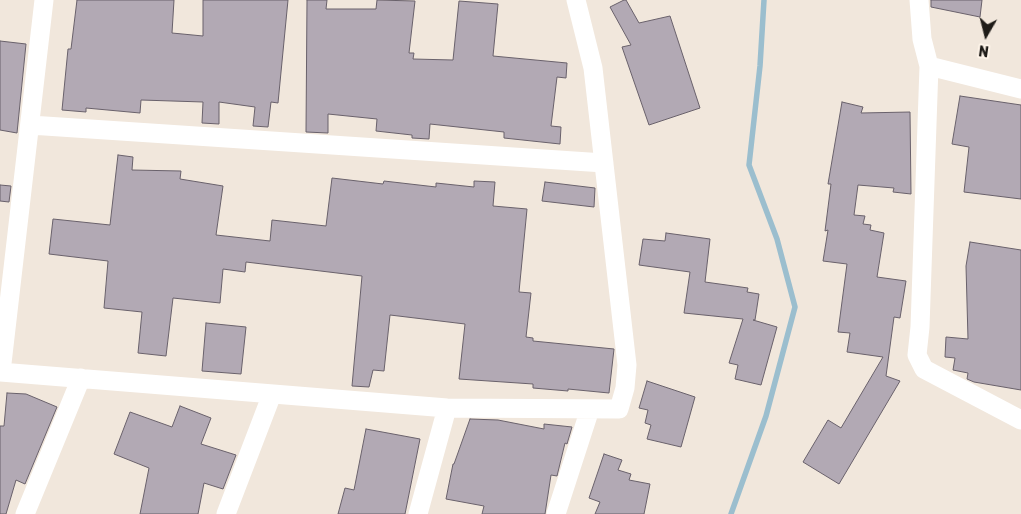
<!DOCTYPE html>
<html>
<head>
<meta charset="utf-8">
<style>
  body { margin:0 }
  #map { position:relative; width:1021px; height:514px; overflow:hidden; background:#f1e7dc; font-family:Rubik,sans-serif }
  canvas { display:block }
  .north { position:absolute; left:961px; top:10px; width:50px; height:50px; -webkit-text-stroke:4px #fef4e9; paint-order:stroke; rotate:188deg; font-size:14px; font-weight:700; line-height:20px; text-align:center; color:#1f1c18 }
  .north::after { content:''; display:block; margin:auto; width:18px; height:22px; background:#1f1c18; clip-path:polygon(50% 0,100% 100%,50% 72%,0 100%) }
</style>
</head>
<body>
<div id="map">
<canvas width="1021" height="514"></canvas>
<div class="north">N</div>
</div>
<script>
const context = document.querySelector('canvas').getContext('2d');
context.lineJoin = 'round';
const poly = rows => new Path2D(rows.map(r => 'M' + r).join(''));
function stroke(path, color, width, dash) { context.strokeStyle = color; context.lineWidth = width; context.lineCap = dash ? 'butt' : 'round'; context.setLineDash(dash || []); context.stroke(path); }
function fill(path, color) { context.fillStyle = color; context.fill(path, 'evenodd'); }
stroke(poly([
  [731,514,766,416,795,307,777,239,749,165,760,66,764,0]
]), '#9bbece', 5.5);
const building = poly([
  [77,0,174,0,172,33,203,36,203,0,288,0,278,103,271,102,268,127,253,126,255,107,219,102,219,124,202,123,203,102,141,100,140,113,86,108,86,112,62,110,68,49,71,49,77,0],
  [307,0,327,0,326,9,376,9,377,0,415,1,409,53,414,53,413,59,453,60,459,1,498,4,493,56,567,63,566,78,557,77,551,126,561,127,560,144,504,138,504,132,430,124,429,139,412,138,412,135,376,131,377,119,328,114,328,133,306,132,307,0],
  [624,0,626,0,639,23,670,16,700,108,649,125,622,47,631,45,610,7,624,0],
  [931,0,982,0,980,17,931,7,931,0],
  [0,41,26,44,17,133,0,130,0,41],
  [960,96,1021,105,1021,199,964,192,969,147,952,144,960,96],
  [842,102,863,107,861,113,910,112,911,194,893,192,894,188,858,185,854,215,865,216,863,224,871,225,870,230,884,233,877,277,906,281,900,318,894,317,886,376,900,381,839,484,803,462,828,420,841,428,883,357,847,352,850,333,838,332,847,264,823,261,828,230,825,231,831,184,828,184,842,102],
  [118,155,133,157,132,170,181,171,180,179,223,186,216,235,270,241,272,220,326,226,332,178,383,184,384,181,436,187,436,183,474,187,474,181,495,182,493,206,527,209,519,292,531,293,526,337,533,338,533,341,614,349,609,393,568,389,568,391,533,388,533,384,459,379,465,324,390,315,384,371,373,370,369,387,352,386,362,276,246,262,245,272,223,269,220,303,173,298,166,356,138,353,142,312,104,308,108,261,49,254,53,219,110,225,118,155],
  [545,182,595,188,594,207,542,201,545,182],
  [0,185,11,186,9,202,0,201,0,185],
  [666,233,710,239,705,282,748,288,747,292,759,294,755,320,753,320,777,327,761,385,735,379,738,365,729,363,743,319,684,313,690,272,639,265,643,239,665,241,666,233],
  [970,242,1021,250,1021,390,974,382,967,379,968,373,953,370,955,358,945,357,946,337,968,339,966,266,970,242],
  [206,323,246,327,241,374,202,371,206,323],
  [647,381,695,397,681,447,647,439,651,425,645,423,648,410,639,408,647,381],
  [7,393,26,394,57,407,25,484,16,480,6,514,0,514,0,426,4,426,7,393],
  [180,406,211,418,201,444,236,455,223,489,204,483,198,514,140,514,149,468,114,454,130,412,172,427,180,406],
  [470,419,498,420,544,429,544,424,572,427,567,444,565,443,557,476,551,475,545,514,482,514,484,506,446,499,453,464,454,464,470,419],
  [366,429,420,439,405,514,338,514,345,488,354,490,366,429],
  [604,454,622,460,618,470,631,474,629,480,650,484,644,514,595,514,600,502,589,498,604,454]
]);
fill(building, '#b2a9b4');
stroke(building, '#69616b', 1);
stroke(poly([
  [919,0,922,39,929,66,920,327,917,355,924,369,1021,420],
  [929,66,1021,89],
  [30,125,604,163],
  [0,372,447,408,619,409,625,388,627,365,593,68,576,0],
  [1,372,44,0],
  [25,514,81,378],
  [226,514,272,394],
  [418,514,447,408],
  [556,514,590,409]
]), '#fff', 19);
</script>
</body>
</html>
